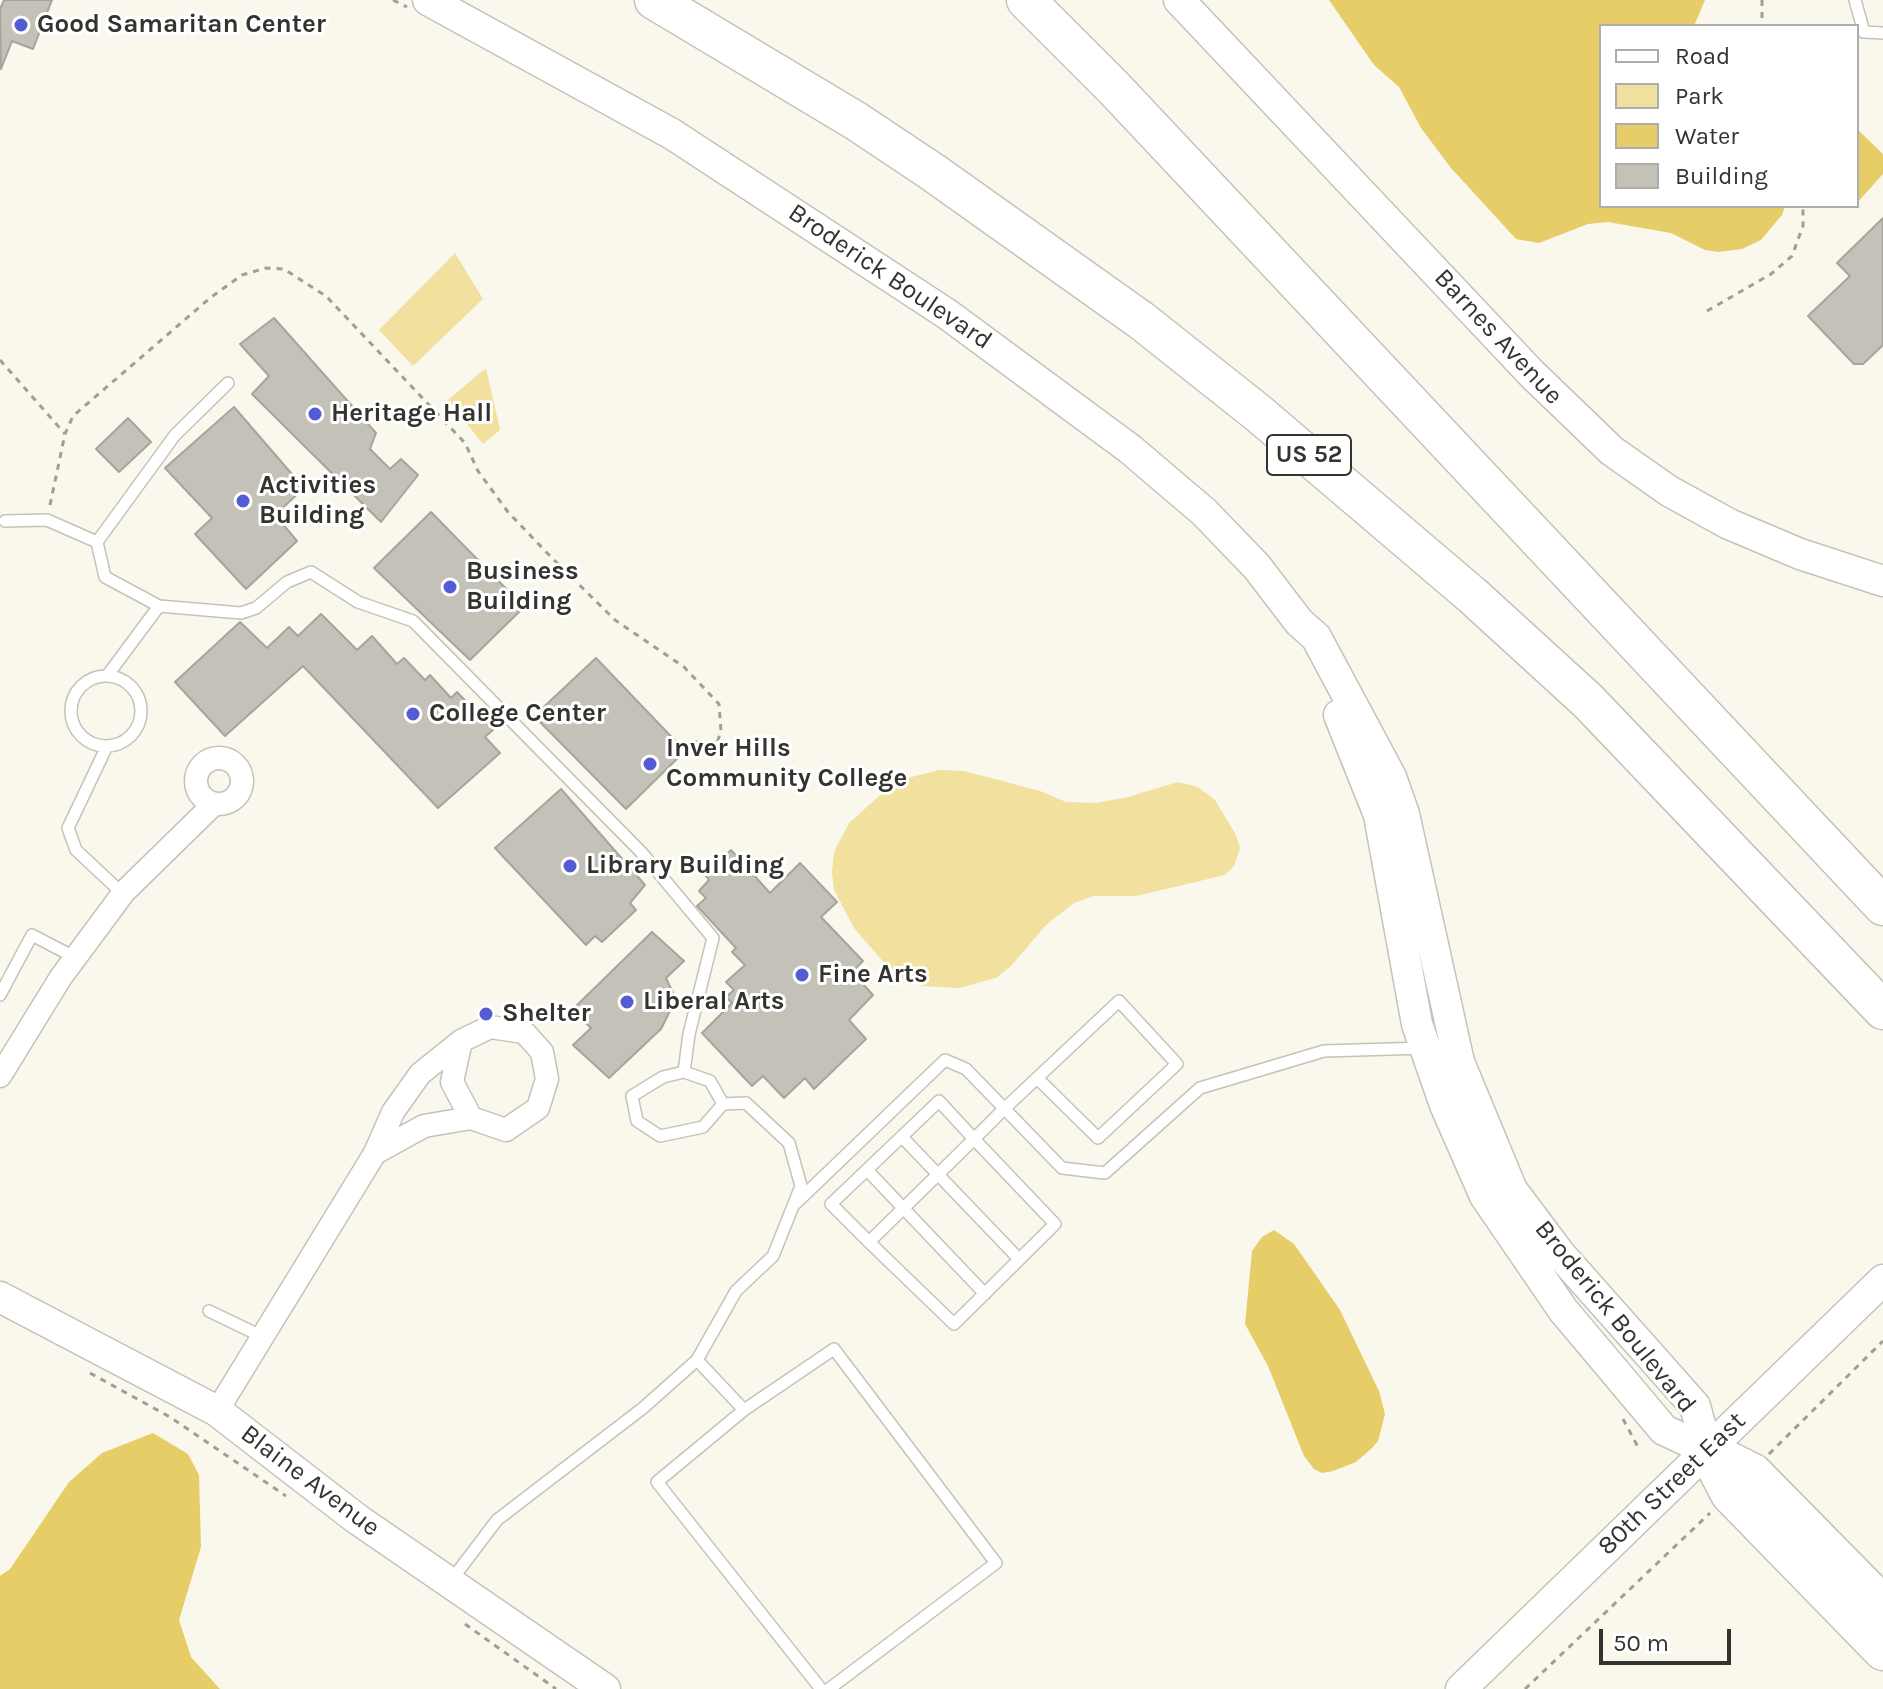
<!DOCTYPE html>
<html>
<head>
<meta charset="utf-8">
<style>
  body { margin:0 }
  #map { position:relative; width:1883px; height:1689px; overflow:hidden; background:#faf7ed; font-family:Karla,sans-serif }
  canvas { display:block }
  .legend { position:absolute; left:1599px; top:24px; width:260px; height:184px; box-sizing:border-box; background:#fff; border:2px solid #adadac; margin:0; padding:10px 14px; list-style:none; font-size:24px; color:#33332f }
  .legend li { display:flex; align-items:center; gap:16px; height:40px }
  .legend b { width:40px; border:2px solid #adadac }
  .scale { position:absolute; left:1599px; top:1629px; width:132px; height:36px; box-sizing:border-box; border:4px solid #33332f; border-top:0; padding-left:10px; font-size:24px; line-height:28px; white-space:nowrap; color:#33332f; -webkit-text-stroke:6px #fff; paint-order:stroke }
</style>
</head>
<body>
<div id="map">
<canvas width="1883" height="1689"></canvas>
<ul class="legend">
<li><b style="height:10px;background:#fff"></b>Road</li>
<li><b style="height:22px;background:#f1e09e"></b>Park</li>
<li><b style="height:22px;background:#e7cd68"></b>Water</li>
<li><b style="height:22px;background:#c4c2b8"></b>Building</li>
</ul>
<div class="scale">50 m</div>
</div>
<script>
const context = document.querySelector('canvas').getContext('2d');
context.lineJoin = 'round';
function fill(path, color) { context.fillStyle = color; context.fill(path, 'evenodd'); }
const poly = rows => new Path2D(rows.map(r => 'M' + r).join(''));
function stroke(path, color, width, dash) { context.strokeStyle = color; context.lineWidth = width; context.lineCap = dash ? 'butt' : 'round'; context.setLineDash(dash || []); context.stroke(path); }
function label(font, color, halo, rows, align = 'center') {
  context.font = font + ' Karla,sans-serif'; context.lineWidth = 6; context.setLineDash([]); context.textBaseline = 'middle'; context.strokeStyle = halo; context.fillStyle = color; for (const [text, x, y, turn = 0] of rows) {
    context.save(); context.translate(x, y); context.rotate((+turn || 0) * Math.PI / 180); context.textAlign = isNaN(turn) ? turn : align; if (halo) context.strokeText(text, 0, 0); context.fillText(text, 0, 0); context.restore();
  }
}
fill(poly([
  [455,253,483,299,413,366,379,330],
  [486,368,500,430,483,444,448,400],
  [939,770,964,771,1040,791,1066,802,1096,803,1128,797,1178,782,1198,787,1215,800,1236,835,1240,848,1234,866,1225,875,1136,896,1094,896,1074,903,1046,925,1011,966,996,978,959,988,921,986,903,978,886,965,854,928,834,890,832,872,834,852,849,823,896,781]
]), '#f1e09e');
fill(poly([
  [1329,0,1705,0,1694,26,1601,26,1601,206,1785,206,1782,215,1761,240,1742,249,1718,252,1705,250,1671,233,1608,222,1588,224,1539,243,1516,239,1451,168,1421,128,1399,87,1374,65],
  [1857,129,1883,154,1883,174,1857,203],
  [1274,1230,1294,1244,1340,1310,1379,1391,1385,1414,1378,1441,1372,1448,1356,1462,1333,1471,1322,1473,1314,1469,1304,1456,1268,1366,1245,1324,1252,1251,1262,1237],
  [153,1433,188,1454,199,1475,201,1547,179,1620,191,1657,220,1689,0,1689,0,1576,10,1569,69,1482,102,1453]
]), '#e7cd68');
const building = poly([
  [4,0,52,0,33,49,12,41,1,69,0,9,4,0],
  [1883,218,1883,345,1863,364,1854,364,1808,316,1850,276,1837,263,1883,218],
  [274,318,376,433,370,449,390,469,401,459,418,475,381,522,252,394,269,376,240,344,274,318],
  [234,407,304,488,275,515,297,541,246,589,195,534,212,518,165,468,234,407],
  [128,418,151,442,119,472,96,449,128,418],
  [431,512,524,607,470,660,374,568,431,512],
  [321,614,357,650,372,636,397,664,404,658,425,680,430,675,451,698,457,692,493,730,485,737,500,753,438,808,303,666,225,736,175,682,240,622,267,648,289,627,298,636,321,614],
  [596,658,685,751,626,809,534,716,596,658],
  [561,789,645,885,630,903,636,910,602,942,595,936,586,945,495,848,561,789],
  [731,850,770,893,800,863,837,902,821,917,863,961,852,972,873,995,849,1020,866,1039,814,1089,805,1078,784,1098,763,1076,752,1086,702,1033,732,1003,726,997,734,990,726,982,745,965,732,952,736,948,697,906,706,898,699,891,709,880,705,875,731,850],
  [652,932,684,961,666,978,675,997,672,1007,661,1029,609,1078,573,1045,591,1028,572,1010,652,932]
]);
fill(building, '#c4c2b8');
stroke(building, '#a7a49b', 2);
const lane = poly([
  [1855,0,1864,32,1883,33],
  [5,521,47,520,97,542,105,577,159,606,241,613,256,608,287,582,311,572,358,602,413,621,642,853,713,938,689,1034,684,1072],
  [97,542,175,435,228,383],
  [107,676,159,606],
  '71 711a35 35 0 1 1 70 0a35 35 0 1 1-70 0Z',
  [107,746,68,828,76,850,123,894],
  [0,995,32,935,76,958],
  [902,1137,1019,1259],
  [867,1170,985,1294],
  [796,1203,945,1060,966,1069,1062,1168,1105,1173,1200,1088,1324,1051,1424,1048],
  [869,1242,831,1204,939,1101,974,1139,1055,1224,954,1324,869,1242,974,1139,1004,1109,1119,1001,1177,1064,1098,1138,1037,1078],
  [209,1311,263,1337],
  [697,1360,744,1410],
  [450,1582,497,1520,643,1408,697,1360,736,1291,773,1256,801,1186,789,1143,746,1103,723,1104,703,1127,660,1136,637,1121,632,1096,663,1077,684,1072,710,1081,723,1104],
  [821,1689,657,1482,744,1410,834,1349,996,1563,829,1689]
]);
const street = poly([
  '196 781a23 23 0 1 1 46 0a23 23 0 1 1-46 0Z',
  [461,1041,452,1082,471,1118],
  [0,1076,61,977,124,892,214,804],
  [217,1411,375,1153,393,1112,420,1074,461,1041,490,1027,524,1032,542,1052,547,1079,538,1108,506,1130,471,1118,424,1126,375,1153]
]);
const secondary = poly([
  [428,0,672,134,947,314,1130,449,1204,512,1257,567,1299,622,1316,637,1391,777,1404,814,1459,1062,1512,1190,1560,1254,1695,1406,1707,1450],
  [1179,0,1532,374,1612,451,1669,491,1729,524,1800,554,1883,581],
  [1339,715,1379,815,1417,1024,1445,1105,1485,1196,1563,1310,1664,1430,1707,1450],
  [0,1297,217,1411,357,1519,605,1689],
  [1461,1689,1883,1280]
]);
const highway = poly([
  [654,0,856,121,934,173,1142,321,1258,413,1473,596,1588,701,1883,1010],
  [1026,0,1113,87,1883,906],
  [1707,1450,1730,1494,1883,1651],
  [1707,1450,1753,1473,1883,1605]
]);
stroke(lane, '#c5c2b9', 14);
stroke(street, '#c5c2b9', 25);
stroke(secondary, '#c5c2b9', 33);
stroke(highway, '#c5c2b9', 41);
stroke(poly([
  [393,0,407,7],
  [1762,0,1762,26],
  [1707,311,1771,274,1792,256,1803,226,1803,206],
  [0,360,65,434],
  [50,505,65,434,73,416,210,298,242,275,266,268,284,269,326,296,465,443,478,471,508,512,550,556,615,620,684,667,719,704,721,731,717,743,694,742],
  [90,1373,170,1417,286,1496],
  [1623,1419,1638,1447],
  [1769,1454,1883,1341],
  [465,1624,556,1689],
  [1525,1689,1710,1513]
]), '#a09f97', 3, [6, 6]);
stroke(lane, '#fff', 11);
stroke(street, '#fff', 22);
stroke(secondary, '#fff', 30);
stroke(highway, '#fff', 38);
for (const [x, y, r, color] of [
  [21,25,8,"#535cd2"],
  [315,414,8,"#535cd2"],
  [243,501,8,"#535cd2"],
  [450,587,8,"#535cd2"],
  [413,714,8,"#535cd2"],
  [650,764,8,"#535cd2"],
  [570,866,8,"#535cd2"],
  [802,975,8,"#535cd2"],
  [627,1002,8,"#535cd2"],
  [486,1014,8,"#535cd2"]
]) { const dot = new Path2D(); dot.arc(x, y, r, 0, 2 * Math.PI); context.fillStyle = color; context.fill(dot); stroke(dot, '#fff', 3); }
for (const [x, y, w] of [
  [1309,455,84]
]) { const box = new Path2D(); box.roundRect(x - w / 2, y - 20, w, 40, 6); context.fillStyle = '#fff'; context.fill(box); stroke(box, '#33332f', 2); }
label('bold 24px', '#33332f', null, [
  ["US 52",1309,455]
]);
label('bold 26px', '#33332f', '#fff', [
  ["Good Samaritan Center",37,25],
  ["Heritage Hall",331,414],
  ["Activities",259,486],
  ["Building",259,516],
  ["Business",466,572],
  ["Building",466,602],
  ["College Center",429,714],
  ["Inver Hills",666,749],
  ["Community College",666,779],
  ["Library Building",586,866],
  ["Fine Arts",818,975],
  ["Liberal Arts",643,1002],
  ["Shelter",502,1014]
], 'left');
label('26px', '#33332f', '#fff', [
  ["Broderick Boulevard",890,277,34],
  ["Barnes Avenue",1498,337,47],
  ["Broderick Boulevard",1615,1317,51],
  ["Blaine Avenue",310,1481,37],
  ["80th Street East",1672,1484,-44]
]);
</script>
</body>
</html>
